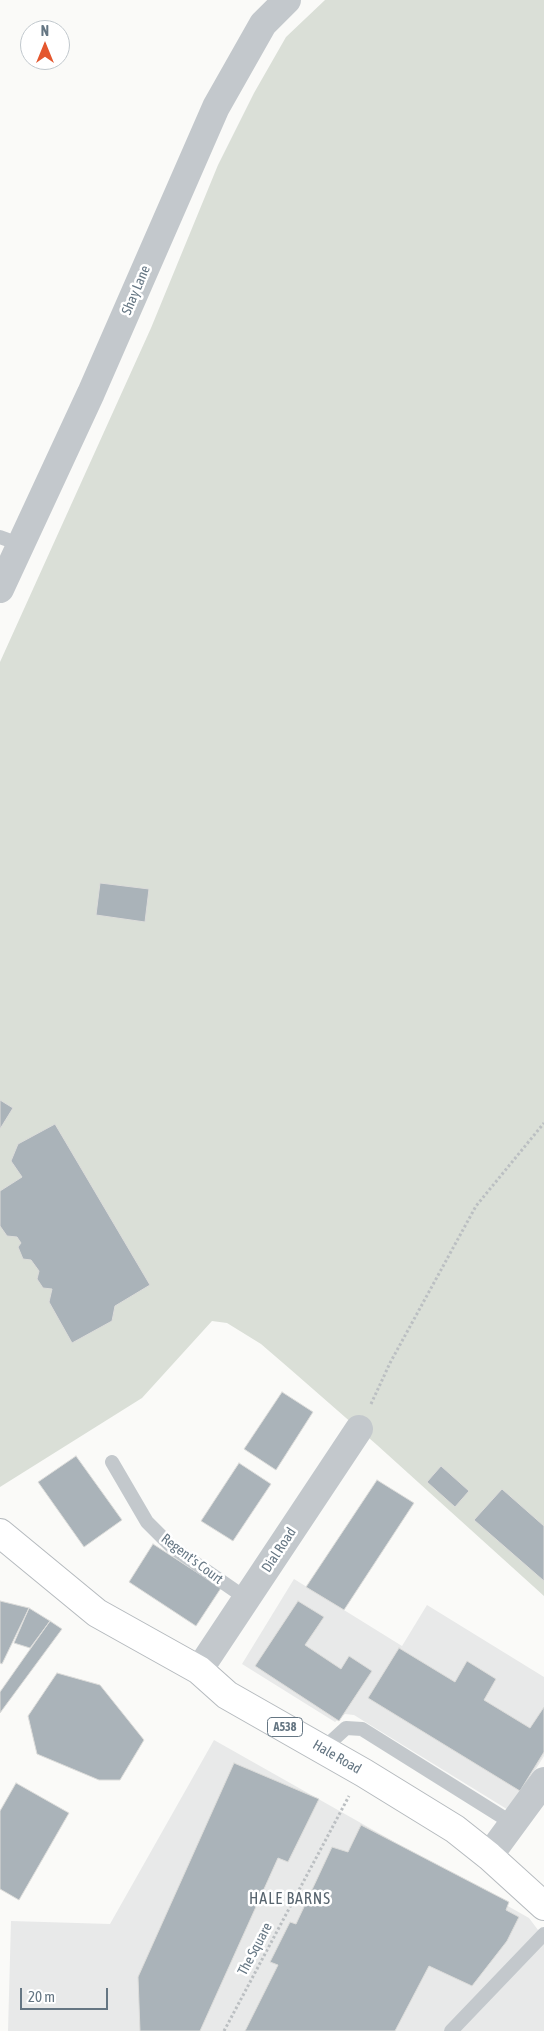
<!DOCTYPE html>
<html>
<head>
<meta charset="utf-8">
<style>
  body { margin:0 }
  #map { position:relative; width:544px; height:2031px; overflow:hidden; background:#fafaf8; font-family:"Asap Condensed",sans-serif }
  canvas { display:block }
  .north { position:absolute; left:20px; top:20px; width:50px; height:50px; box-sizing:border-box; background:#fff; border:1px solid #c1c8cd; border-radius:50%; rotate:0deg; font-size:14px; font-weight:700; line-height:20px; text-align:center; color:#657683 }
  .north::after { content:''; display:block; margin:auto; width:18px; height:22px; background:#e4572e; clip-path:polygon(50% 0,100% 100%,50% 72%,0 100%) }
  .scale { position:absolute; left:20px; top:1988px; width:88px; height:22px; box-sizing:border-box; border:2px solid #657683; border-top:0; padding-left:6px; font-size:15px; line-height:18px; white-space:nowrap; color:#657683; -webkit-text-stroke:4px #fff; paint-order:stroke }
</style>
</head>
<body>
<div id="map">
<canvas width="544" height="2031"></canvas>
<div class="north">N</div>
<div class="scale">20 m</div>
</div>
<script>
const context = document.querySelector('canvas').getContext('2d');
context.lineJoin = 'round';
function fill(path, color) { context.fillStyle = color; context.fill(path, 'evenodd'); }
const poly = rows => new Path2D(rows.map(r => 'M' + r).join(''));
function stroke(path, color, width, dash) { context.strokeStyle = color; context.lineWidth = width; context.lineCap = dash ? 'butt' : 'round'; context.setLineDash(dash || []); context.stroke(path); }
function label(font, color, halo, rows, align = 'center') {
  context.font = font + ' "Asap Condensed",sans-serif'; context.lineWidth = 5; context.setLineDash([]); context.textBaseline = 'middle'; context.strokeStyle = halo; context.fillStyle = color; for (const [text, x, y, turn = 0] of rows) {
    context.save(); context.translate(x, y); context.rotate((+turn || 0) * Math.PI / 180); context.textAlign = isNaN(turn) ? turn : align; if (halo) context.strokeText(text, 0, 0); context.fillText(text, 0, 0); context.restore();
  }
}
fill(poly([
  [294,1579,402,1646,427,1605,544,1677,544,1756,510,1811,354,1715,345,1714,335,1722,242,1664],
  [214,1740,529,1918,544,1938,544,2031,8,2031,11,1921,110,1924]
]), '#e8e9e9');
fill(poly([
  [325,0,544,0,544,1596,377,1445,290,1369,261,1344,227,1323,212,1321,142,1398,0,1487,0,662,151,328,218,165,254,93,286,37]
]), '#dadfd7');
const building = poly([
  [100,883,149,889,145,922,96,915,100,883],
  [0,1100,13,1108,0,1129,0,1100],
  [55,1124,150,1285,115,1306,112,1321,72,1343,49,1302,52,1289,43,1288,37,1279,39,1271,31,1260,23,1259,18,1247,21,1243,17,1237,7,1236,0,1226,0,1191,22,1177,11,1161,18,1144,55,1124],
  [282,1392,313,1412,276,1470,244,1449,282,1392],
  [76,1456,122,1520,84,1547,38,1482,76,1456],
  [239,1463,271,1484,233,1541,201,1521,239,1463],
  [441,1466,469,1491,455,1507,427,1482,441,1466],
  [377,1480,414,1503,344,1610,306,1587,377,1480],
  [502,1489,544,1526,544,1581,474,1520,502,1489],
  [153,1544,221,1588,196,1626,129,1582,153,1544],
  [0,1601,29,1608,2,1664,0,1663,0,1601],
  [298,1601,324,1617,305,1645,341,1669,349,1656,372,1671,339,1721,255,1666,298,1601],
  [29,1608,50,1621,30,1648,14,1643,29,1608],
  [50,1621,62,1629,0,1713,0,1692,50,1621],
  [399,1648,455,1682,467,1661,496,1679,484,1700,530,1728,544,1707,544,1752,520,1791,368,1698,399,1648],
  [57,1673,100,1685,144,1740,120,1780,99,1780,37,1754,28,1716,57,1673],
  [234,1763,319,1799,288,1862,278,1858,200,2031,140,2031,138,1977,234,1763],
  [16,1783,69,1813,19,1900,0,1889,0,1811,16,1783],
  [361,1825,509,1902,506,1910,519,1917,507,1941,472,1986,429,1966,395,2031,245,2031,278,1965,270,1962,290,1922,296,1924,332,1847,348,1852,361,1825]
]);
fill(building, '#aab3b9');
stroke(building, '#dcdcda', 1);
const primary = poly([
  [0,1533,97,1613,199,1670,227,1695,364,1773,455,1829,489,1856,544,1906]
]);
stroke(primary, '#b5babe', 30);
stroke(poly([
  [371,1404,390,1363,476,1206,544,1123],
  [224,2031,349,1796]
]), '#bbbfc2', 3, [2.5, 2.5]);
stroke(poly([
  [0,537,22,545],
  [112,1462,147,1522,172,1547,247,1599],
  [323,1749,346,1728,362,1729,512,1823],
  [451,2031,544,1934]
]), '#c3c8cc', 14);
stroke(poly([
  [199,1670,359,1429],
  [489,1856,544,1781]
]), '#c3c8cc', 28);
stroke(poly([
  [0,589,91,393,216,107,263,24,287,0]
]), '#c3c8cc', 28);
stroke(primary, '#fff', 28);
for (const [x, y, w] of [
  [285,1727,35]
]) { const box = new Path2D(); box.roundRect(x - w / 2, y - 9.5, w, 19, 4); context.fillStyle = '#fff'; context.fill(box); stroke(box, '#657683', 1); }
label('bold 12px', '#657683', null, [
  ["A538",285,1727]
]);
label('14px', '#657683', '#fff', [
  ["Shay Lane",136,290,-67],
  ["Dial Road",279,1550,-57],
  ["Regent's Court",192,1559,37],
  ["Hale Road",337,1757,30],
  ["The Square",255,1949,-62]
]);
context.letterSpacing = '1px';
label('16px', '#57646e', '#fff', [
  ["HALE BARNS",290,1899]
]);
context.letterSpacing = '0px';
</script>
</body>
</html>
